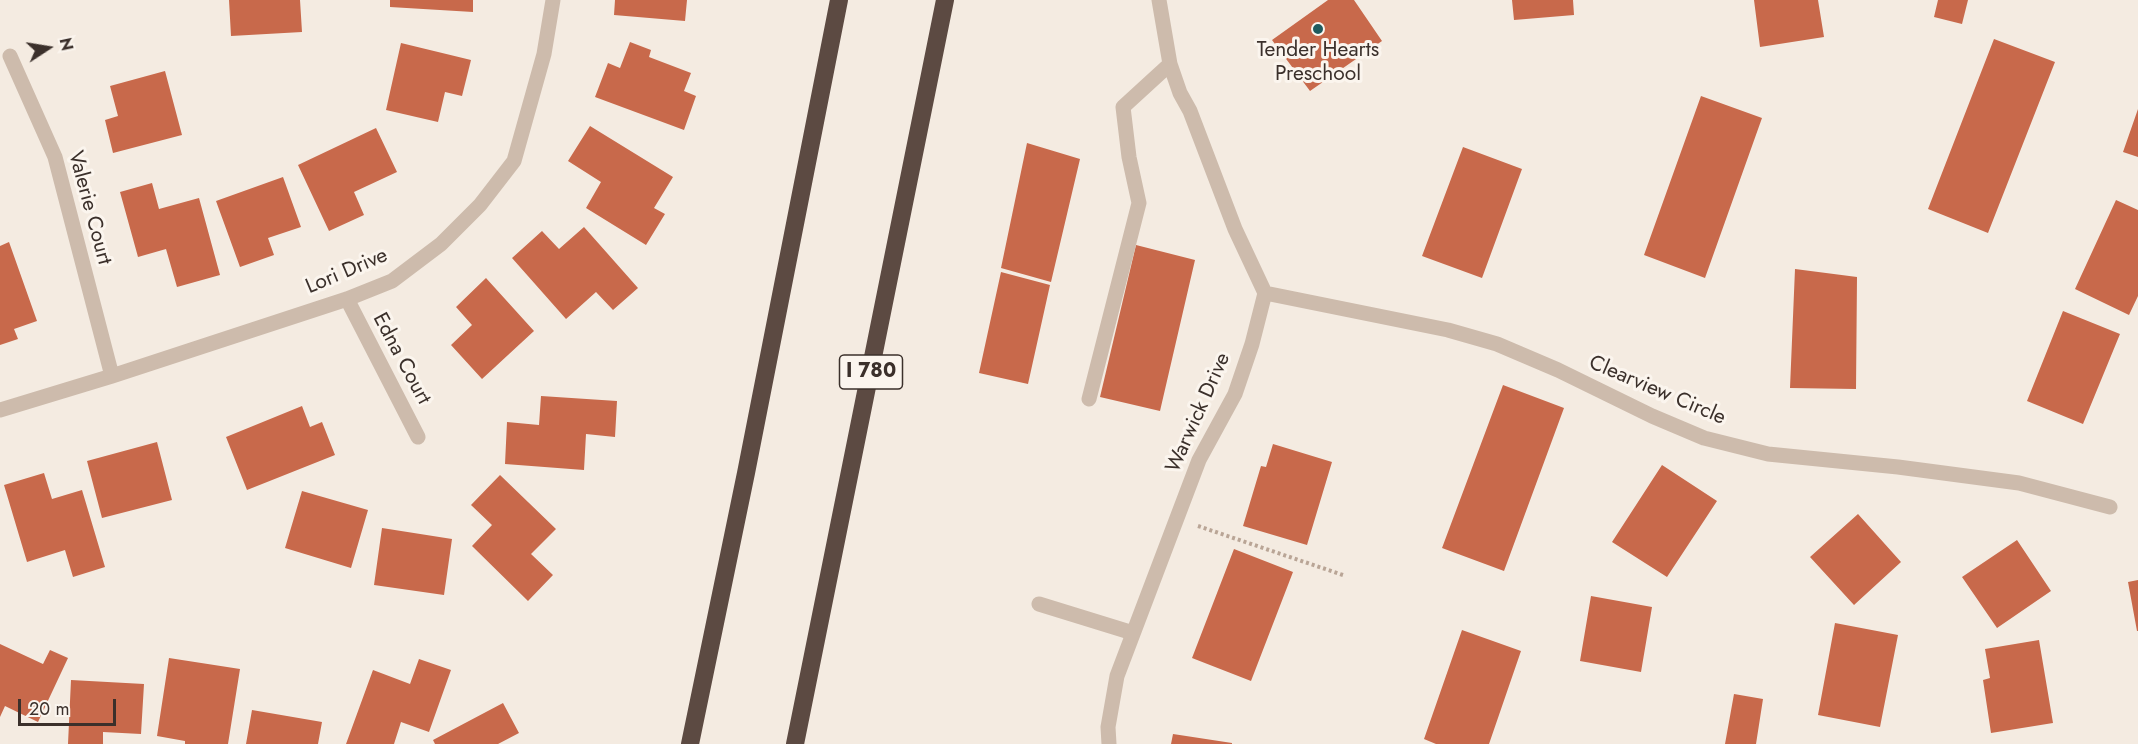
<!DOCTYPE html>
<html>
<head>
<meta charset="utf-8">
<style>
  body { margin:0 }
  #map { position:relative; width:2138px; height:744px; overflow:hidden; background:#f4ebe1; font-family:Jost,sans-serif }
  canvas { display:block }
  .north { position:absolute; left:18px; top:18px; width:60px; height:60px; -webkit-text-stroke:4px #fbf5ee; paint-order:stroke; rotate:78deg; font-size:16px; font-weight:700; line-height:24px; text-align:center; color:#3b302b }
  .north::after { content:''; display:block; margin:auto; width:21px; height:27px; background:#3b302b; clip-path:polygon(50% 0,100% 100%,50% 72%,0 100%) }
  .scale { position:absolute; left:18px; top:699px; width:98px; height:27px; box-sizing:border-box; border:3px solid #3b302b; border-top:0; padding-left:8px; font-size:18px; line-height:21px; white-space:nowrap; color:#3b302b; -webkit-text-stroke:4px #fbf5ee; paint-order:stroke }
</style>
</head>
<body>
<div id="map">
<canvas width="2138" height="744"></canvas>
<div class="north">N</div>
<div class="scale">20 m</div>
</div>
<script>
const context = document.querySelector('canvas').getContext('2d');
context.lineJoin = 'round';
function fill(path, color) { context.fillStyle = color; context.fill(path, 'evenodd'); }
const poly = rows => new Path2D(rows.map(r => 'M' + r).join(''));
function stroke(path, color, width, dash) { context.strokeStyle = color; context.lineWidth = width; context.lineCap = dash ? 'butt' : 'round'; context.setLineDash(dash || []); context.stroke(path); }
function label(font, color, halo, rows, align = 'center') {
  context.font = font + ' Jost,sans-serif'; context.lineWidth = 6; context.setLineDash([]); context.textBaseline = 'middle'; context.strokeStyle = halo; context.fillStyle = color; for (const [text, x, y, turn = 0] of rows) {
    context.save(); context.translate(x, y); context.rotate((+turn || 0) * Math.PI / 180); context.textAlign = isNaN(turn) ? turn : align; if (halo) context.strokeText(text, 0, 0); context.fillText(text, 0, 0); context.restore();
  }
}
fill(poly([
  [229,0,300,0,302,32,231,36],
  [390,0,473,0,473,12,390,7],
  [615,0,687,0,685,21,614,15],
  [1328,0,1354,0,1382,41,1310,91,1272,40],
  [1512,0,1573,0,1574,15,1514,20],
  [1754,0,1818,0,1824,37,1760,47],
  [1938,0,1968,0,1962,24,1934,17],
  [1994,39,2055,62,1988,233,1928,209],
  [630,42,651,50,649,57,691,73,684,91,696,96,684,130,595,97,608,63,620,68],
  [401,43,471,60,462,96,445,92,438,122,386,110],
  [165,71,182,135,113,153,105,120,118,116,110,86],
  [1701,96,1762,118,1705,278,1644,255],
  [2138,109,2138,157,2123,152],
  [590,126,673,177,654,208,665,214,646,245,586,208,601,182,568,161],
  [376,128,397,172,354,192,364,215,329,231,298,165],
  [1027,143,1080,159,1051,282,1001,268],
  [1463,147,1522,169,1482,278,1422,256],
  [283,177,301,227,268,238,274,255,240,267,216,201],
  [152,183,159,209,199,198,220,275,177,287,166,249,138,257,120,192],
  [2116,200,2138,210,2138,296,2129,315,2075,289],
  [584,227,638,288,613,310,596,292,566,319,512,258,542,231,559,249],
  [9,242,37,321,14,329,18,339,0,345,0,246],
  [1136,245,1195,260,1160,411,1100,397],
  [1795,269,1857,277,1856,389,1790,388],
  [1001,272,1050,285,1028,384,979,373],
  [486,278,534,331,482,379,451,345,472,325,456,307],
  [2063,311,2120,334,2083,424,2027,401],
  [1503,385,1564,408,1504,571,1442,548],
  [541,396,617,401,615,437,586,434,584,470,505,464,507,422,539,425],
  [302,406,310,427,322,422,335,455,247,490,226,437],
  [157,442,172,500,102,518,87,461],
  [1273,444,1332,462,1307,545,1243,526,1261,466,1266,467],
  [1662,465,1717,501,1667,577,1612,542],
  [44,473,52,499,82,490,105,567,73,577,65,550,27,562,4,485],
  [500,475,556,529,531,554,553,575,528,601,472,546,492,525,471,505],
  [302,491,368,510,351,568,285,548],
  [1858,514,1901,562,1854,605,1810,557],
  [382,528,452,539,444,595,374,585],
  [2017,540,2051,591,1997,628,1962,577],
  [1234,549,1293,572,1251,681,1192,658],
  [2138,580,2138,631,2137,631,2128,582],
  [1591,596,1652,607,1641,672,1580,661],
  [1835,623,1898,635,1880,727,1818,715],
  [1462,630,1521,651,1489,744,1436,744,1424,739],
  [2039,640,2053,723,1991,733,1983,680,1990,678,1985,649],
  [0,644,43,664,50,650,68,658,38,722,5,706,0,717],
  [169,658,240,669,228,744,185,744,185,741,157,736],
  [419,659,451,670,429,732,401,722,394,744,346,744,373,670,410,684],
  [71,680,144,684,141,734,103,732,103,744,68,744],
  [1734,694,1763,699,1756,744,1725,744],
  [503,703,519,733,498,744,435,744,433,740],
  [252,710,322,722,318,744,246,744],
  [1173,734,1232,743,1232,744,1171,744]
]), '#c8694b');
stroke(poly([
  [1198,526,1343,575]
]), '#b9a596', 4, [3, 3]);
stroke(poly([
  [10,56,55,157,112,376],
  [1265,293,1448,330,1497,344,1558,370,1652,416,1704,438,1768,454,1898,467,2019,483,2110,507],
  [347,299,418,437],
  [1089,399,1139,203,1129,157,1123,107,1170,64],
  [0,410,112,376,347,299,392,281,441,244,480,205,514,161,544,54,553,0],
  [1039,604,1133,633],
  [1109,744,1108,727,1117,676,1199,460,1235,394,1252,344,1265,293,1235,229,1190,111,1180,93,1170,64,1159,0]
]), '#cdbbac', 15);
stroke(poly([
  [690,744,746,473,839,0],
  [795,744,945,0]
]), '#5c4a42', 18);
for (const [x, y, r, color] of [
  [1318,29,6,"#1f5a5e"]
]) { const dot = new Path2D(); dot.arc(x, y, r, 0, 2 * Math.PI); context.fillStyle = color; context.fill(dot); stroke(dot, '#fbf5ee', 2); }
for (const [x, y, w] of [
  [871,372,63]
]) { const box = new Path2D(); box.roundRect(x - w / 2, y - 17, w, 34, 4.5); context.fillStyle = '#fbf5ee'; context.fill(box); stroke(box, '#3b302b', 1.5); }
label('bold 20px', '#3b302b', null, [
  ["I 780",871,372]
]);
label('21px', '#3b302b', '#fbf5ee', [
  ["Tender Hearts",1318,51],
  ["Preschool",1318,75]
]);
label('21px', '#3b302b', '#fbf5ee', [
  ["Valerie Court",89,208,75],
  ["Lori Drive",347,272,-23],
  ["Edna Court",401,359,62],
  ["Clearview Circle",1657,391,23],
  ["Warwick Drive",1199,413,-66]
]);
</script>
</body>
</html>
